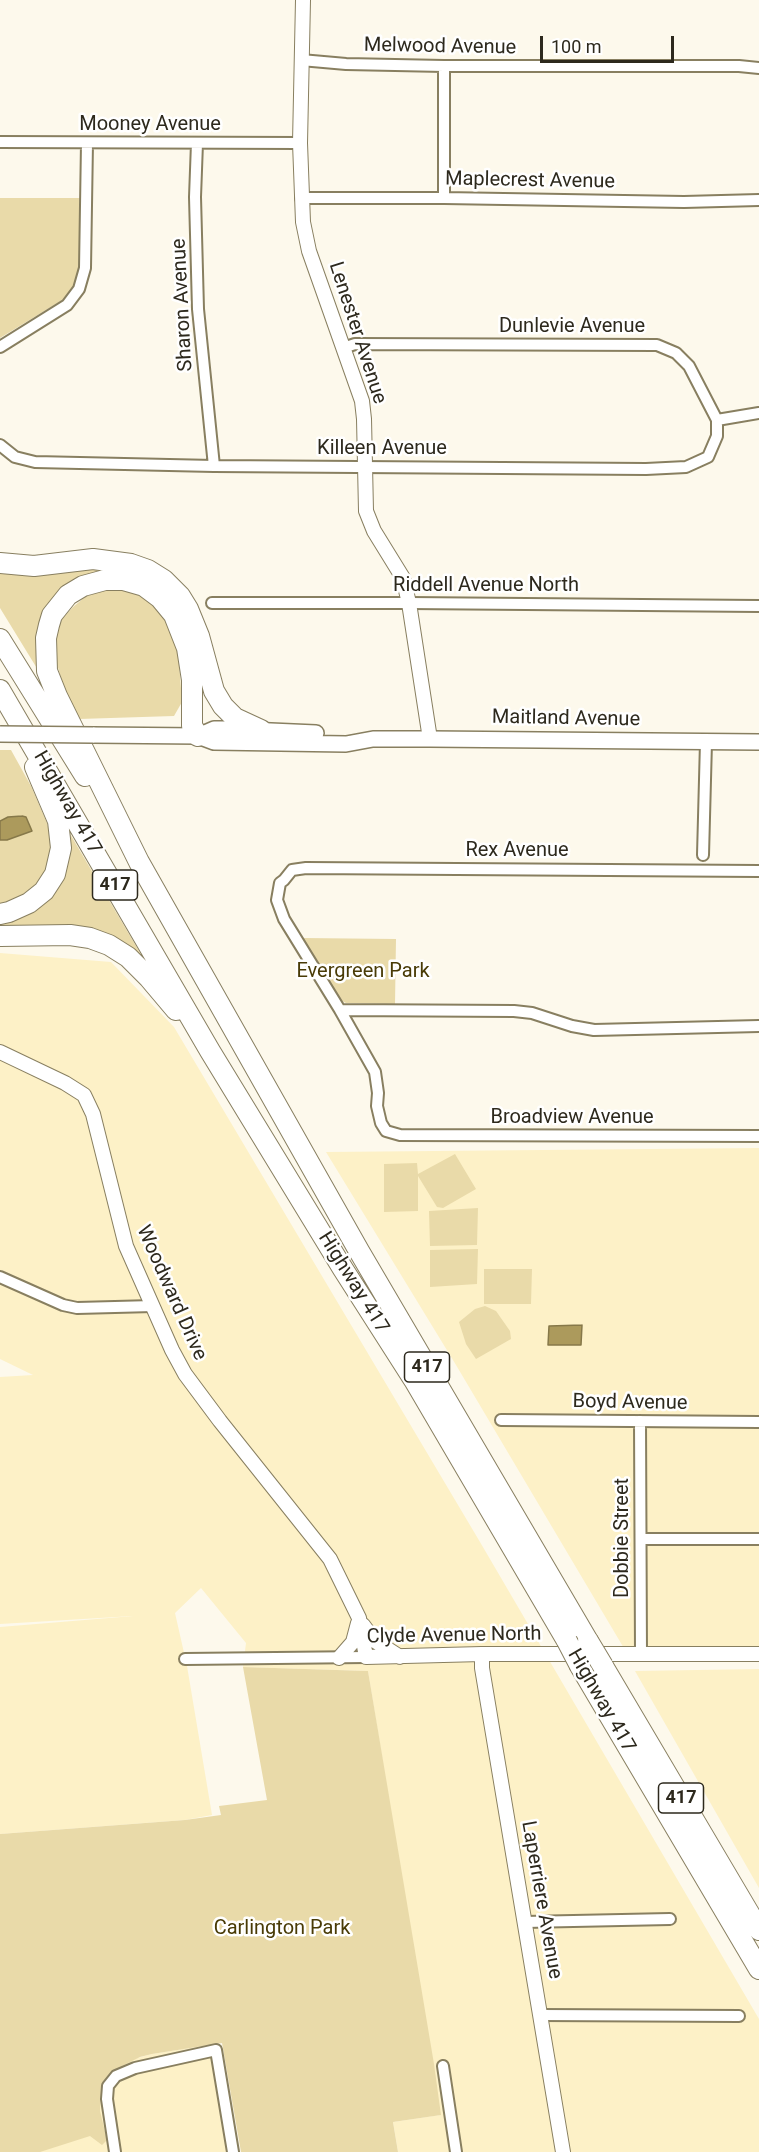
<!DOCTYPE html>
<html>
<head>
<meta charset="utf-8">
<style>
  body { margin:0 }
  #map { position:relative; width:759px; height:2152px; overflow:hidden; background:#fdf9ec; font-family:Roboto,sans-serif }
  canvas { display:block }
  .scale { position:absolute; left:540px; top:36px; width:134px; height:27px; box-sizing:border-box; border:3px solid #2d291d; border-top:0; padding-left:8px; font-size:18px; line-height:21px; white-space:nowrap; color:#2d291d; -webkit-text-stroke:4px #fff; paint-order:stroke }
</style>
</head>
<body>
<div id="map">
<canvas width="759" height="2152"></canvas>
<div class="scale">100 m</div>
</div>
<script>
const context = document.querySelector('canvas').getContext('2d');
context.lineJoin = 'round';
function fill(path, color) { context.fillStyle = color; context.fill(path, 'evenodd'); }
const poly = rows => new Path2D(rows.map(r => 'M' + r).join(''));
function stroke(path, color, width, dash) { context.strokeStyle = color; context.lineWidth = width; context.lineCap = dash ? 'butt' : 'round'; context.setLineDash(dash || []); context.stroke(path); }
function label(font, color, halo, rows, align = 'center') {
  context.font = font + ' Roboto,sans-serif'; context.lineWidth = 5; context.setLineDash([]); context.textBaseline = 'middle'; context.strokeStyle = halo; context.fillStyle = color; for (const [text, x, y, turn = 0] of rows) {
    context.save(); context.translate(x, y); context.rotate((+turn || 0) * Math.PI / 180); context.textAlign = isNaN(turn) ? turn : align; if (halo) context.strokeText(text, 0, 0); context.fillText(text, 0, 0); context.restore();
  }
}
fill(poly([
  [0,953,111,962,174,1027,480,1542,759,2019,759,2152,398,2152,393,2122,440,2115,368,1671,243,1667,246,1643,201,1588,175,1613,187,1666,212,1815,185,1820,0,1834,0,1627,133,1616,0,1624,0,1377,33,1375,0,1359],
  [759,1148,759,1646,625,1650,456,1365,326,1152],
  [759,1669,759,1888,635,1671],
  [213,2044,228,2152,26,2152,100,2089,114,2070,130,2060,152,2054]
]), '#fdf1c7');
fill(poly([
  [0,198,81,198,80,267,75,284,64,299,0,338],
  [106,564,161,591,68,588,38,670,0,608,0,569],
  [103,590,119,590,142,595,164,614,178,649,179,661,182,702,174,716,79,719,62,682,57,664,55,637,62,619,73,607,85,597],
  [0,750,11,750,31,786,47,823,51,838,51,853,41,881,18,898,0,904],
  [66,827,146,963,132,953,0,932,0,919,41,901],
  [303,938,396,939,395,1004,346,1003,340,1000],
  [455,1154,476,1189,443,1208,437,1207,418,1176,418,1211,384,1212,384,1164,417,1163,418,1174],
  [478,1208,477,1245,430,1246,429,1211],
  [478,1249,477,1284,430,1287,430,1250],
  [484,1269,532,1269,531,1304,484,1304],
  [485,1306,496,1311,510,1331,511,1339,476,1359,466,1344,459,1322,475,1309],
  [243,1667,368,1671,434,2064,441,2115,393,2122,398,2152,241,2152,222,2043,152,2054,140,2057,120,2067,101,2087,100,2111,107,2140,102,2145,90,2136,40,2152,0,2152,0,1834,185,1820,221,1815,219,1806,267,1800]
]), '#e9daa9');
const water = poly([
  [22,816,26,817,32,831,7,840,0,840,0,821,8,817,22,816],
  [582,1325,581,1345,548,1345,549,1326,582,1325]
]);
fill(water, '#ac9a5c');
stroke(water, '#867849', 1.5);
const minor = poly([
  [301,60,346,64,444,66,739,66,759,68],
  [444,66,444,198],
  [0,142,300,143],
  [197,143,195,197,198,309,214,466],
  [301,198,444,198,684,202,759,200],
  [0,347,67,305,79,289,85,268,87,143],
  [717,420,759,413],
  [0,445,15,457,35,462,214,466,646,469,686,467,708,457,717,436,717,420,689,366,676,353,657,345,355,344,343,348],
  [212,603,409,603,759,606],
  [703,855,706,742],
  [759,871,306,868,292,870,284,880,280,883,277,900,284,919,340,1010,375,1072,378,1093,377,1106,381,1123,386,1131,400,1135,759,1136],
  [340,1010,514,1011,532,1013,572,1026,594,1030,759,1026],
  [0,1277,63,1305,77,1308,153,1306],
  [501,1420,759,1422],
  [640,1421,641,1654],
  [641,1539,759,1539],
  [185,1659,366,1657],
  [525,1922,670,1919],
  [541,2015,739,2016],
  [443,2066,456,2152],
  [115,2152,107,2099,108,2086,116,2076,135,2068,216,2050,233,2152]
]);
const tertiary = poly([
  [303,0,300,143,303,222,309,251,362,401,364,419,366,511,374,531,403,578,409,603,430,739],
  [0,1052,65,1083,84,1095,93,1114,126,1246,172,1350,185,1374,220,1421,330,1559,359,1618,366,1657,482,1654,759,1654],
  [363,1625,375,1641,400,1657],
  [482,1654,482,1668,563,2152],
  [339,1658,353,1642,358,1623]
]);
const secondary = poly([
  [93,735,198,736,214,742,346,744,373,739,430,739,759,742],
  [198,736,214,729,226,729,316,733]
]);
const motorway = poly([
  [0,563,34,566,93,559,131,564,148,570,164,580,180,596,188,609,199,636,214,691,223,706,235,718,261,730],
  [0,639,85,776],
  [0,690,210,1051,343,1269,414,1380,567,1641],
  [198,736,192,726,192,680,187,648,174,615,160,598,144,586,123,580,105,580,83,586,68,595,52,615,49,625,46,638,47,671,57,696,139,862,359,1251,588,1641],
  [0,914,9,912,29,903,44,891,55,874,61,848,58,821,35,767],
  [0,936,70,935,90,938,109,945,128,957,149,978,176,1010],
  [580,1666,759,1969],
  [603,1666,759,1930]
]);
stroke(minor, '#887f60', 14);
stroke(tertiary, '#887f60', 16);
stroke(secondary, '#887f60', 18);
stroke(motorway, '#887f60', 22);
stroke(minor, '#fff', 10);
stroke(tertiary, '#fff', 14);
stroke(secondary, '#fff', 15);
stroke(motorway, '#fff', 20);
const secondaryBridge = poly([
  [0,734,93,735]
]);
const motorwayBridge = poly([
  [567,1641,580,1666],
  [588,1641,603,1666]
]);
stroke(secondaryBridge, '#887f60', 18, []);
stroke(motorwayBridge, '#887f60', 22, []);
stroke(secondaryBridge, '#fff', 15);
stroke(motorwayBridge, '#fff', 20);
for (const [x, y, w] of [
  [115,885,45],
  [427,1367,45],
  [681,1798,45]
]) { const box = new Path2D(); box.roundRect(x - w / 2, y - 15, w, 30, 4.5); context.fillStyle = '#fff'; context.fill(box); stroke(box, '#2d291d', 1.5); }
label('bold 18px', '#2d291d', null, [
  ["417",115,885],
  ["417",427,1367],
  ["417",681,1798]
]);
label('20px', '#2d291d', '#fff', [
  ["Melwood Avenue",440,47,1],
  ["Mooney Avenue",150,125],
  ["Maplecrest Avenue",530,181,1],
  ["Sharon Avenue",183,305,-93],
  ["Dunlevie Avenue",572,327],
  ["Lenester Avenue",357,333,72],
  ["Killeen Avenue",382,449],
  ["Riddell Avenue North",486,586],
  ["Maitland Avenue",566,719,1],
  ["Highway 417",67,803,60],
  ["Rex Avenue",517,851],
  ["Broadview Avenue",572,1118],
  ["Highway 417",353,1283,58],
  ["Woodward Drive",171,1293,66],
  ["Boyd Avenue",630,1403,1],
  ["Dobbie Street",623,1538,-90],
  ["Clyde Avenue North",454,1636,-1],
  ["Highway 417",601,1701,60],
  ["Laperriere Avenue",541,1900,80]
]);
label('20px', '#493b06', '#fff', [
  ["Evergreen Park",363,972],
  ["Carlington Park",282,1929]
]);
</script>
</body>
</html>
